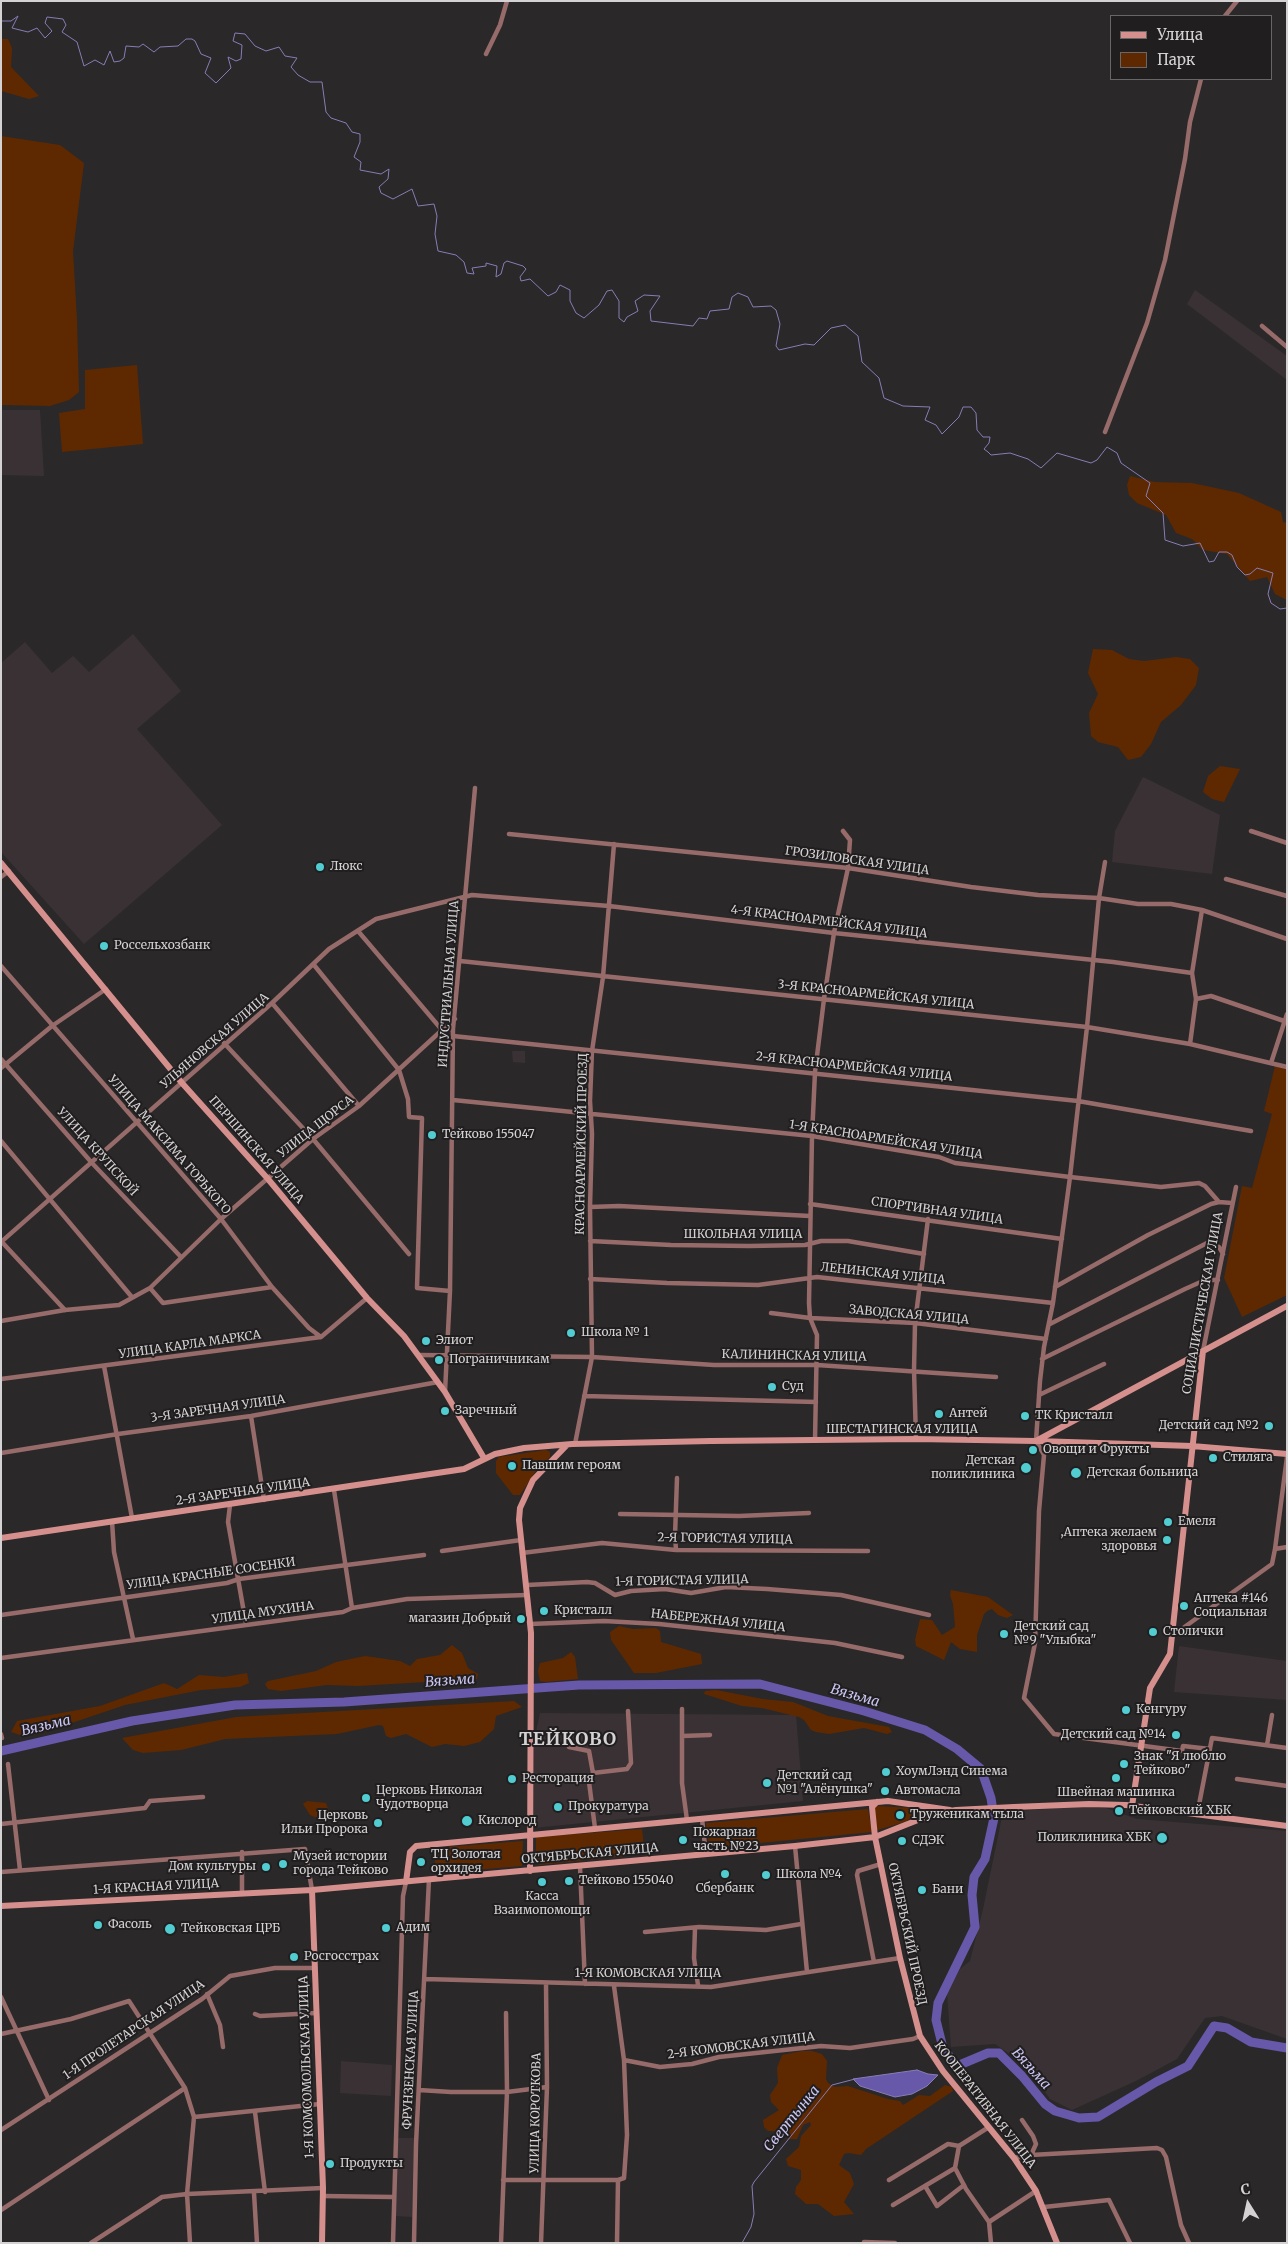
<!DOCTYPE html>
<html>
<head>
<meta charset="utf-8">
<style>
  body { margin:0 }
  #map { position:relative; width:1288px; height:2244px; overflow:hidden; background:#2b2829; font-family:Merriweather,serif }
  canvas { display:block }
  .frame { position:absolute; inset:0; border:2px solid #d4d2d3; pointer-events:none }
  .legend { position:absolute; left:1110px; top:15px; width:162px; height:65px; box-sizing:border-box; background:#211e1f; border:1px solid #696667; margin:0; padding:6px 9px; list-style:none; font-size:15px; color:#d4d2d3 }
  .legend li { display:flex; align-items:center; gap:10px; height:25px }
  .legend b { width:25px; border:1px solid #696667 }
  .north { position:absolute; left:1223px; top:2179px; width:50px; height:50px; -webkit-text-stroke:4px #211e1f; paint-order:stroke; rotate:350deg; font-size:14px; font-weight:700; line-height:20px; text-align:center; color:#d4d2d3 }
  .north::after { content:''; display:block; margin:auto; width:18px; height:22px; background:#d4d2d3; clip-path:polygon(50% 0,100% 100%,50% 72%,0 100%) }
</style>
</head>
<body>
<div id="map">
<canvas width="1288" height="2244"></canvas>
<div class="frame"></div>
<ul class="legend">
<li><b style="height:6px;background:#d5908d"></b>Улица</li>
<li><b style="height:14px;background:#5e2900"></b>Парк</li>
</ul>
<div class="north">С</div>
</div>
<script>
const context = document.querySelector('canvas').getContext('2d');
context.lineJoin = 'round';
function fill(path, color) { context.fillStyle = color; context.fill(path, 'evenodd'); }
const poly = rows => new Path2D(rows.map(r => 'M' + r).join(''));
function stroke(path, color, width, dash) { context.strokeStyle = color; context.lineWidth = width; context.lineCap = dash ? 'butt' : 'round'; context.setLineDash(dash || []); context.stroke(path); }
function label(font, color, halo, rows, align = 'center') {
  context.font = font + ' Merriweather,serif'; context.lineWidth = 4; context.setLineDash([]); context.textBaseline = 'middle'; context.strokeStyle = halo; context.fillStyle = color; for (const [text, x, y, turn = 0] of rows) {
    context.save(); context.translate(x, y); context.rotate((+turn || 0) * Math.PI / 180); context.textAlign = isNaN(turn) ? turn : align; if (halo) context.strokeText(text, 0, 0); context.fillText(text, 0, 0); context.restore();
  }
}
fill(poly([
  [1195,290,1287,356,1287,380,1187,304],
  [1,410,40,410,44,476,1,475],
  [133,634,181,691,137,729,222,825,84,944,1,852,1,663,25,642,52,673,73,656,89,672],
  [1143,777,1220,815,1212,874,1112,862,1115,831],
  [512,1051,525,1051,525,1063,513,1062],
  [1179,1646,1287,1661,1287,1700,1174,1692],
  [540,1713,796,1715,803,1801,533,1828,534,1741],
  [1092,1806,1106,1808,1137,1819,1287,1831,1287,2039,1222,2016,1205,2018,1177,2059,1136,2081,1072,2110,1050,2099,1027,2066,995,2044,951,2047,947,1993,960,1969,970,1961,983,1909,1003,1812],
  [341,2061,392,2065,391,2096,340,2093],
  [397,2138,414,2138,412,2217,395,2216]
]), '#3a3135');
fill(poly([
  [1,39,8,39,12,48,11,67,39,96,29,99,1,91],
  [1,136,60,145,84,163,73,251,77,320,79,392,69,400,50,406,1,405],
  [137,365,143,444,62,452,59,413,85,409,85,370],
  [1130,476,1155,482,1192,483,1239,493,1281,512,1283,522,1287,523,1287,600,1275,594,1267,577,1250,581,1227,554,1203,550,1192,539,1176,533,1166,515,1137,503,1129,495,1127,485],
  [1093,649,1112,650,1129,659,1144,661,1176,657,1190,659,1199,668,1196,685,1181,705,1161,722,1151,744,1141,757,1128,760,1118,747,1098,742,1091,736,1089,713,1098,694,1088,673],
  [1220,766,1240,769,1224,802,1212,799,1203,792,1208,776],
  [1275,1066,1287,1069,1287,1295,1242,1317,1224,1278,1242,1186,1252,1188,1272,1114,1264,1111],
  [546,1450,550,1452,550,1457,538,1468,520,1495,513,1495,496,1473,496,1461,499,1457],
  [951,1590,988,1597,1013,1615,1007,1618,998,1615,992,1609,987,1611,984,1614,977,1635,977,1652,960,1649,951,1642,944,1660,916,1646,915,1640,920,1619,932,1620,942,1635,955,1627,953,1604,950,1595],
  [619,1626,633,1629,656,1628,660,1631,661,1642,701,1654,702,1664,656,1673,634,1673,611,1640,610,1632],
  [452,1645,462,1653,468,1668,478,1674,477,1679,358,1686,327,1685,281,1691,268,1689,265,1684,268,1681,316,1671,336,1662,365,1656,400,1661,410,1666,417,1659,440,1655],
  [571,1652,575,1657,578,1679,545,1682,540,1681,538,1671,540,1663,563,1658],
  [247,1673,249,1683,240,1687,201,1690,125,1705,39,1734,20,1735,11,1732,17,1721,100,1706,164,1683,177,1689,199,1675,224,1677],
  [716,1690,763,1699,793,1702,828,1716,889,1727,892,1732,887,1734,864,1728,829,1734,816,1732,811,1730,804,1720,799,1717,762,1708,742,1706,704,1694,705,1691],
  [514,1701,522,1707,496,1716,494,1729,480,1742,464,1746,445,1744,432,1747,406,1734,391,1738,386,1736,383,1726,379,1725,337,1734,225,1739,181,1750,143,1753,133,1750,122,1738,236,1717],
  [307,1801,326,1803,329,1811,327,1822,310,1815,303,1804],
  [878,1806,913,1808,917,1814,905,1822,877,1830,874,1807],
  [868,1809,872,1832,709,1848,706,1823],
  [642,1829,645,1854,539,1865,536,1855,536,1837],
  [523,1841,522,1866,436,1873,434,1848],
  [802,2051,812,2051,822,2054,827,2061,826,2079,828,2083,835,2087,848,2086,888,2099,900,2101,903,2105,919,2095,930,2096,945,2085,952,2087,953,2091,866,2149,861,2155,848,2153,844,2154,839,2165,850,2173,854,2184,844,2202,854,2214,834,2216,818,2204,806,2204,795,2194,796,2187,801,2180,801,2170,788,2166,786,2159,799,2147,801,2136,811,2125,810,2122,803,2125,797,2139,787,2139,788,2132,768,2131,764,2127,763,2120,779,2110,771,2102,770,2095,778,2083,777,2068,782,2055]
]), '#5e2900');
const water = poly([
  [917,2070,928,2074,938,2075,927,2086,912,2094,895,2097,860,2086,853,2079,917,2070]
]);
fill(water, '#6758a9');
stroke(water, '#887db6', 1);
stroke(poly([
  [1,21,11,21,18,16,12,28,28,32,37,28,45,38,52,31,45,23,47,17,63,19,66,25,62,32,77,42,84,66,95,60,104,65,110,51,114,62,120,61,124,58,126,46,139,47,143,44,154,52,160,47,178,46,186,39,192,39,195,41,201,54,211,58,205,73,216,83,231,68,228,57,236,61,241,59,242,45,233,41,235,33,245,34,255,46,266,51,279,47,285,56,297,58,291,67,298,75,310,82,322,82,326,112,331,118,346,123,352,132,360,134,360,142,354,157,361,162,360,170,381,174,389,169,388,179,379,187,381,193,393,199,412,189,418,206,434,204,437,216,435,234,438,251,456,255,464,262,467,273,474,274,472,268,486,266,486,263,497,266,496,277,501,274,504,263,507,261,523,266,526,269,520,277,521,281,530,279,548,296,556,292,560,285,570,290,570,301,576,313,584,318,599,305,607,291,612,290,619,301,619,318,624,322,627,317,638,311,635,301,644,295,660,296,650,311,651,321,693,326,699,318,707,319,710,311,729,309,732,297,738,293,748,297,753,307,771,306,776,310,780,324,776,346,779,350,805,344,814,345,831,328,845,325,858,336,862,362,879,378,884,398,903,406,930,407,925,420,936,425,942,434,959,417,963,407,971,407,976,413,977,430,983,437,990,437,989,443,984,449,988,452,991,455,1010,453,1028,459,1041,468,1057,453,1091,463,1097,460,1107,447,1117,453,1121,463,1150,483,1146,496,1163,513,1165,540,1183,546,1200,543,1209,562,1214,561,1219,552,1227,552,1232,555,1237,567,1245,575,1250,574,1257,568,1273,573,1268,594,1271,603,1280,609,1287,608],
  [742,2243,751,2227,754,2214,752,2186,754,2182,832,2085,855,2079]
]), '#887db6', 1);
stroke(poly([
  [1,1751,132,1721,235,1705,344,1702,579,1685,760,1684,864,1711,925,1730,957,1749,981,1769,991,1798,994,1818,985,1859,974,1877,972,1895,975,1927,938,2003,936,2020,943,2048,957,2066,988,2053,999,2053,1022,2076,1045,2104,1055,2111,1079,2118,1098,2117,1156,2082,1188,2066,1214,2026,1227,2028,1251,2042,1287,2048]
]), '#6758a9', 9);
stroke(poly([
  [1225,16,1237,1],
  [486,54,500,25,507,1],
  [1262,326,1287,347],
  [1105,432,1147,323,1165,260,1185,159,1190,122,1201,79],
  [1251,831,1287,843],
  [509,834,848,868,971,887,1038,895,1099,898,1138,904,1171,904,1202,910,1287,939],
  [1105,862,1099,898,1087,1027,1070,1177,1053,1303,1044,1347,1040,1381,1036,1441,1044,1455,1039,1511,1035,1643,1024,1698,1054,1734,1182,1751,1183,1746,1210,1749],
  [1,877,9,871],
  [1226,879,1287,896],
  [358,931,442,1030,455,1019],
  [460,961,1087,1027,1190,1044,1287,1067],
  [314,965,399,1070,408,1099,409,1117,422,1118,417,1288,450,1291],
  [1,966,221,1219,272,1287,309,1328,321,1337],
  [1196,999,1211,996,1287,1022],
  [272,1003,359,1106],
  [453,1036,1078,1101,1251,1131],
  [224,1043,313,1139,409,1254],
  [1190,1044,1196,999,1192,973,1202,910],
  [1,1059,92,1163,181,1257],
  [1271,1063,1287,1014],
  [1,1068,52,1026,106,989],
  [453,1100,812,1136,939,1157,955,1163,1070,1177,1161,1187,1199,1183,1205,1186,1219,1202],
  [1,1141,131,1296],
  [810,1204,1062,1239],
  [590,1207,619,1206,810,1216],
  [1,1241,65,1310],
  [590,1241,671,1245,749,1246,805,1245,821,1241,848,1241,924,1254],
  [1,1242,272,1003,329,949,376,919,472,895,609,906,834,933,1113,962,1192,973],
  [590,1279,667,1283,758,1285,817,1277,1053,1303],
  [1055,1287,1148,1235,1211,1204,1219,1202,1232,1203],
  [150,1288,163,1303,272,1287],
  [771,1313,810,1318,915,1323,1046,1339],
  [1,1321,65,1310,119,1305,150,1288,221,1219,313,1139,359,1106,442,1030,453,1029],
  [1050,1324,1207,1243,1213,1243,1219,1247,1223,1254],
  [1203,1351,1236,1187],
  [419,1355,592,1357,714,1365,817,1365,996,1377],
  [1042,1359,1185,1289,1205,1280,1218,1280],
  [104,1366,132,1518],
  [1,1379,321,1337,367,1298],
  [445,1392,450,1291,453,1029,475,788],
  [1039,1395,1104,1364],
  [584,1396,816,1402],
  [251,1416,264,1500],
  [916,1439,914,1370,915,1323,928,1219],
  [815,1440,817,1335,810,1318,809,1303,812,1136,815,1072,824,999,834,933,848,868,850,840,843,831],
  [575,1444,592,1357,590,1207,592,1134,590,1101,592,1051,603,977,614,844],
  [1,1453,118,1434,251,1416,438,1382],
  [334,1490,352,1608],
  [230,1505,228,1522,246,1624],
  [620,1514,739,1516,809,1513],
  [112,1521,114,1552,133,1639],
  [1275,1549,1287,1457],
  [676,1550,675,1536,677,1478],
  [442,1551,521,1540],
  [522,1553,602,1543,676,1550,868,1551],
  [527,1585,587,1582,595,1583,615,1595,631,1591,665,1589,691,1593,726,1587,767,1589,841,1595,929,1615],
  [1,1615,227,1583,239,1579,424,1555],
  [530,1624,604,1621,659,1624,835,1643,902,1657],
  [1172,1636,1272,1564,1275,1549,1287,1547],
  [1,1658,343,1612,352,1608,407,1599,527,1595],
  [682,1709,682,1783,687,1820],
  [1,1734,2,1738],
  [682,1736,710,1735],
  [1267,1745,1272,1715],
  [569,1747,589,1751,593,1773],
  [8,1764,20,1870],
  [1237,1779,1287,1786],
  [1197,1815,1212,1738,1287,1748],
  [702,1819,706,1854],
  [1,1824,145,1808,150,1801,203,1797],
  [595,1828,589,1782,593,1773,627,1769,631,1763,628,1711],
  [795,1846,807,1972],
  [242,1852,242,1894],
  [580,1866,585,1984],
  [1,1872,305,1849,312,1890],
  [695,1928,694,1958,698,1985],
  [645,1932,699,1927,766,1930,801,1924],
  [874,1962,857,1875,858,1871,881,1864],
  [425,1979,711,1987,900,1958],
  [207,1994,220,2025,223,2047],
  [1,1997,49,2100],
  [255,2014,260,2016,316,2013],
  [1,2034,71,2019,129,2001,185,2088,194,2117,187,2194,190,2243],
  [624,2060,660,2067,692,2064,719,2057,821,2046,850,2048,913,2039,920,2036],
  [419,2090,451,2092,507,2092,547,2087],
  [255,2112,265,2192],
  [194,2117,320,2104],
  [1022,2120,1033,2136,1036,2144,1031,2155],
  [1,2130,202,1999,230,1976,275,1968,315,1968],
  [959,2146,955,2168,966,2189,989,2222,991,2243],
  [1014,2158,1031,2155,1157,2148,1162,2150,1166,2157,1181,2225,1189,2243],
  [503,2180,618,2180,624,2178,627,2135,624,2060,614,1986],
  [889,2180,948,2144,959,2146,989,2127],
  [925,2186,937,2206,964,2185],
  [254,2193,257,2243],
  [323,2196,393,2197],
  [893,2205,955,2168],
  [1044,2207,1109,2200,1130,2243],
  [1,2210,185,2088],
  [989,2222,1036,2191],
  [864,2242,895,2243],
  [91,2243,162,2197,187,2194,323,2188],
  [393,2243,403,1896,406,1882],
  [414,2243,416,2144,429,1879],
  [501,2243,507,2092,506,2013],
  [541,2243,547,2087,546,1983],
  [617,2243,618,2180]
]), '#966b69', 4.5);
stroke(poly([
  [1,863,182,1083,268,1179,367,1298,404,1336,445,1392,484,1458],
  [1037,1441,1192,1446,1287,1454],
  [1,1538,464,1469,495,1454,524,1448,572,1444,711,1441,916,1439,1036,1441,1287,1306],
  [877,1802,872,1807,875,1837,900,1958,920,2036,943,2071,1014,2158,1036,2191,1057,2243],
  [1132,1806,1150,1688,1170,1654,1203,1351],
  [530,1871,531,1633,519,1520,520,1508,533,1480,567,1445],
  [406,1882,410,1852,416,1846,888,1801,950,1810],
  [312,1890,323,2188,322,2243],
  [1,1906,312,1890,795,1846,875,1837,933,1814,956,1810,1014,1807,1089,1804,1126,1805,1287,1826]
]), '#d5908d', 6);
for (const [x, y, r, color] of [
  [320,867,5,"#51ccd1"],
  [104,946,5,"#51ccd1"],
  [432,1135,5,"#51ccd1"],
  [571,1333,5,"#51ccd1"],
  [426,1341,5,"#51ccd1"],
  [439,1360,5,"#51ccd1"],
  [772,1387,5,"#51ccd1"],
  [445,1411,5,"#51ccd1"],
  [939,1414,5,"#51ccd1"],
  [1025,1416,5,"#51ccd1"],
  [1269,1426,5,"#51ccd1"],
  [1033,1450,5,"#51ccd1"],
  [1213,1458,5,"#51ccd1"],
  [512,1466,5,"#51ccd1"],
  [1026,1468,6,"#51ccd1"],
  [1076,1473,6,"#51ccd1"],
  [1168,1522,5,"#51ccd1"],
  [1167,1540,5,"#51ccd1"],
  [1184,1606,5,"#51ccd1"],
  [544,1611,5,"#51ccd1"],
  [521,1619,5,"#51ccd1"],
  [1153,1632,5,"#51ccd1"],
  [1004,1634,5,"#51ccd1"],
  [1126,1710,5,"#51ccd1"],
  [1176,1735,5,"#51ccd1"],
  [1124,1764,5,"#51ccd1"],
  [886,1772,5,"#51ccd1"],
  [1116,1778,5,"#51ccd1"],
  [512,1779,5,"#51ccd1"],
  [767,1783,5,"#51ccd1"],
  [885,1791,5,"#51ccd1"],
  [366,1798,5,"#51ccd1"],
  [558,1807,5,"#51ccd1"],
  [1119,1811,5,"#51ccd1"],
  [900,1815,5,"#51ccd1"],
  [467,1821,6,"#51ccd1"],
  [378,1823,5,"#51ccd1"],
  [1162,1838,6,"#51ccd1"],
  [683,1840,5,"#51ccd1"],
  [902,1841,5,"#51ccd1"],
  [421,1862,5,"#51ccd1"],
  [283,1864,5,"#51ccd1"],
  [266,1867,5,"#51ccd1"],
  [725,1874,5,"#51ccd1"],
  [766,1875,5,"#51ccd1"],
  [569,1881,5,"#51ccd1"],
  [542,1882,5,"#51ccd1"],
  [922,1890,5,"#51ccd1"],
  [98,1925,5,"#51ccd1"],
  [386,1928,5,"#51ccd1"],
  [170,1929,6,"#51ccd1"],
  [294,1957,5,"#51ccd1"],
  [330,2164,5,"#51ccd1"]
]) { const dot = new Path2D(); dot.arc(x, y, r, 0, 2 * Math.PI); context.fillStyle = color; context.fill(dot); stroke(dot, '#211e1f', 2); }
label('12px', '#d4d2d3', '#211e1f', [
  ["ГРОЗИЛОВСКАЯ УЛИЦА",857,861,8],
  ["4-Я КРАСНОАРМЕЙСКАЯ УЛИЦА",829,922,7],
  ["ИНДУСТРИАЛЬНАЯ УЛИЦА",449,984,-86],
  ["3-Я КРАСНОАРМЕЙСКАЯ УЛИЦА",876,995,6],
  ["УЛЬЯНОВСКАЯ УЛИЦА",215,1041,-41],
  ["2-Я КРАСНОАРМЕЙСКАЯ УЛИЦА",854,1067,6],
  ["УЛИЦА ЩОРСА",316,1127,-38],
  ["1-Я КРАСНОАРМЕЙСКАЯ УЛИЦА",886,1140,9],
  ["КРАСНОАРМЕЙСКИЙ ПРОЕЗД",582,1144,-89],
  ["УЛИЦА МАКСИМА ГОРЬКОГО",169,1145,49],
  ["ПЕРШИНСКАЯ УЛИЦА",256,1150,49],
  ["УЛИЦА КРУПСКОЙ",97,1152,48],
  ["СПОРТИВНАЯ УЛИЦА",937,1211,8],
  ["ШКОЛЬНАЯ УЛИЦА",743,1235],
  ["ЛЕНИНСКАЯ УЛИЦА",883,1274,6],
  ["СОЦИАЛИСТИЧЕСКАЯ УЛИЦА",1203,1303,-80],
  ["ЗАВОДСКАЯ УЛИЦА",909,1315,5],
  ["УЛИЦА КАРЛА МАРКСА",190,1345,-8],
  ["КАЛИНИНСКАЯ УЛИЦА",794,1356,1],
  ["3-Я ЗАРЕЧНАЯ УЛИЦА",218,1409,-8],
  ["ШЕСТАГИНСКАЯ УЛИЦА",902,1430],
  ["2-Я ЗАРЕЧНАЯ УЛИЦА",243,1492,-8],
  ["2-Я ГОРИСТАЯ УЛИЦА",725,1539,1],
  ["УЛИЦА КРАСНЫЕ СОСЕНКИ",211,1574,-8],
  ["1-Я ГОРИСТАЯ УЛИЦА",682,1581,-1],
  ["УЛИЦА МУХИНА",263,1613,-8],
  ["НАБЕРЕЖНАЯ УЛИЦА",718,1621,6],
  ["ОКТЯБРЬСКАЯ УЛИЦА",590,1854,-5],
  ["1-Я КРАСНАЯ УЛИЦА",156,1887,-3],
  ["ОКТЯБРЬСКИЙ ПРОЕЗД",907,1934,78],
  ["1-Я КОМОВСКАЯ УЛИЦА",648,1974],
  ["1-Я ПРОЛЕТАРСКАЯ УЛИЦА",134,2030,-34],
  ["2-Я КОМОВСКАЯ УЛИЦА",741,2046,-7],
  ["ФРУНЗЕНСКАЯ УЛИЦА",411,2060,-87],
  ["1-Я КОМСОМОЛЬСКАЯ УЛИЦА",307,2067,-92],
  ["КООПЕРАТИВНАЯ УЛИЦА",985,2105,52],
  ["УЛИЦА КОРОТКОВА",536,2113,-89]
]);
label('12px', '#d4d2d3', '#211e1f', [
  ["Люкс",330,867],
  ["Россельхозбанк",114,946],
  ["Тейково 155047",442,1135],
  ["Школа № 1",581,1333],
  ["Элиот",436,1341],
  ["Пограничникам",449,1360],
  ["Суд",782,1387],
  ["Заречный",455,1411],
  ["Антей",949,1414],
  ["ТК Кристалл",1035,1416],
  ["Детский сад №2",1259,1426,"right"],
  ["Овощи и Фрукты",1043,1450],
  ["Стиляга",1223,1458],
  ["Детская",1015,1461,"right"],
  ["поликлиника",1015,1475,"right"],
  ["Павшим героям",522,1466],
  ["Детская больница",1087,1473],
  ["Емеля",1178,1522],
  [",Аптека желаем",1157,1533,"right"],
  ["здоровья",1157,1547,"right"],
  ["Аптека #146",1194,1599],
  ["Социальная",1194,1613],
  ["Кристалл",554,1611],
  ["магазин Добрый",511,1619,"right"],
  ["Детский сад",1014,1627],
  ["№9 \"Улыбка\"",1014,1641],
  ["Столички",1163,1632],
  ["Кенгуру",1136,1710],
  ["Детский сад №14",1166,1735,"right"],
  ["Знак \"Я люблю",1134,1757],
  ["Тейково\"",1134,1771],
  ["ХоумЛэнд Синема",896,1772],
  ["Детский сад",777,1776],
  ["№1 \"Алёнушка\"",777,1790],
  ["Ресторация",522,1779],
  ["Церковь Николая",376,1791],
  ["Чудотворца",376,1805],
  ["Автомасла",895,1791],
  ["Швейная машинка",1116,1793,"center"],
  ["Прокуратура",568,1807],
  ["Тейковский ХБК",1129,1811],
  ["Труженикам тыла",910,1815],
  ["Церковь",368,1816,"right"],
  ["Ильи Пророка",368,1830,"right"],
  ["Кислород",478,1821],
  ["Пожарная",693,1833],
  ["часть №23",693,1847],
  ["Поликлиника ХБК",1151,1838,"right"],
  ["СДЭК",912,1841],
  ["ТЦ Золотая",431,1855],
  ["орхидея",431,1869],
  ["Музей истории",293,1857],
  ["города Тейково",293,1871],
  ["Дом культуры",256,1867,"right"],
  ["Школа №4",776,1875],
  ["Тейково 155040",579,1881],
  ["Сбербанк",725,1889,"center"],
  ["Бани",932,1890],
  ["Касса",542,1897,"center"],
  ["Взаимопомощи",542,1911,"center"],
  ["Фасоль",108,1925],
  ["Адим",396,1928],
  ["Тейковская ЦРБ",181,1929],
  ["Росгосстрах",304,1957],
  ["Продукты",340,2164]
], 'left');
label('italic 14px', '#ccc7f4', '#211e1f', [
  ["Вязьма",450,1681,-4],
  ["Вязьма",855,1696,16],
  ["Вязьма",46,1726,-13],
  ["Вязьма",1031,2069,48],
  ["Свертынка",792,2119,-51]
]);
context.letterSpacing = '1px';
label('bold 18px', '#d4d2d3', '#211e1f', [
  ["ТЕЙКОВО",568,1740]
]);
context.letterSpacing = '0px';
</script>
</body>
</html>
